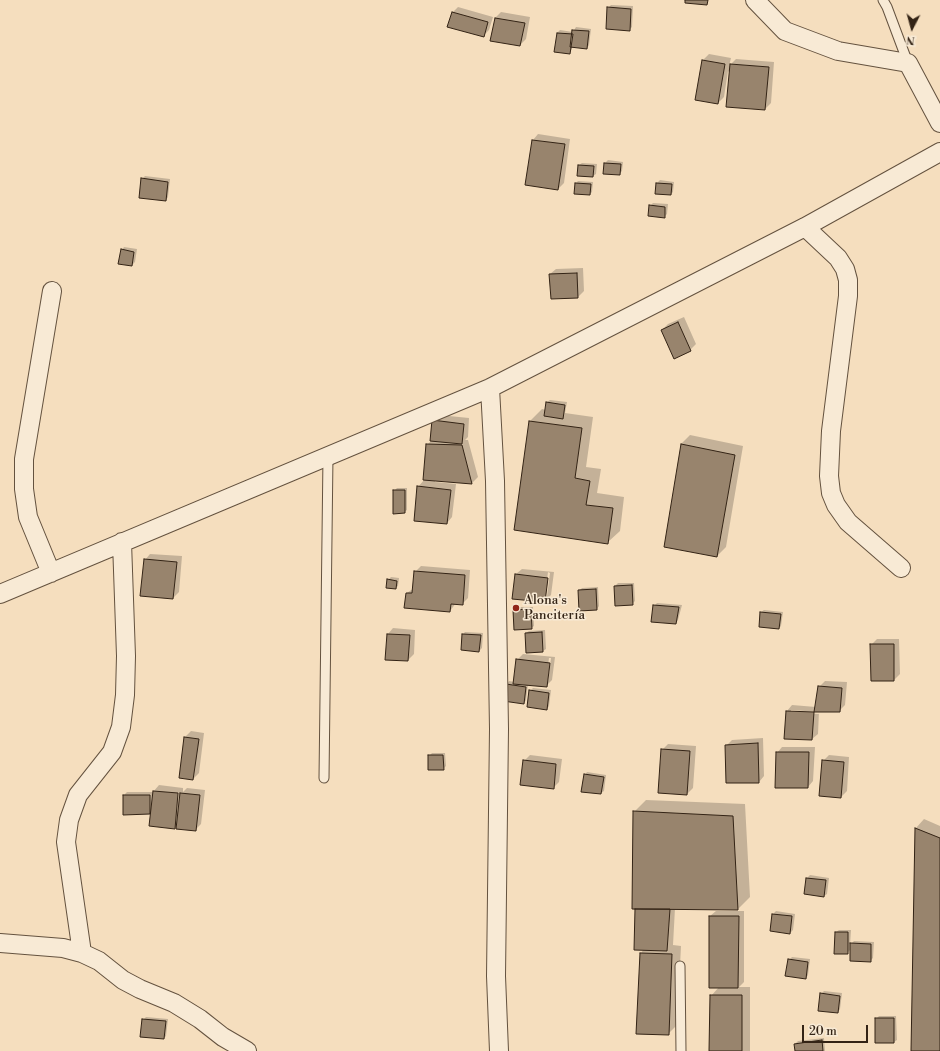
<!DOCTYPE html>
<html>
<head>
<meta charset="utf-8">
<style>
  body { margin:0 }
  #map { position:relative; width:940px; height:1051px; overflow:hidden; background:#f5debe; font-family:"Libre Bodoni",serif }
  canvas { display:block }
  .north { position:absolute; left:892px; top:8px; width:40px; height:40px; -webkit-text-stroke:3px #f8ead5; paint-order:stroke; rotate:186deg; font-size:11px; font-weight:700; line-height:16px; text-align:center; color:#332315 }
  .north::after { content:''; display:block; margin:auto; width:14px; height:18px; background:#332315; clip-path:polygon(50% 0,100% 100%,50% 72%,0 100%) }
  .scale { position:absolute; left:802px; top:1025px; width:66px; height:18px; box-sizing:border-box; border:2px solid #332315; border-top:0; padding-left:5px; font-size:12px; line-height:14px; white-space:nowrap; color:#332315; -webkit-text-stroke:3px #f8ead5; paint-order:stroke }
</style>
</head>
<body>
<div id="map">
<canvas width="940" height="1051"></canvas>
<div class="north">N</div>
<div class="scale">20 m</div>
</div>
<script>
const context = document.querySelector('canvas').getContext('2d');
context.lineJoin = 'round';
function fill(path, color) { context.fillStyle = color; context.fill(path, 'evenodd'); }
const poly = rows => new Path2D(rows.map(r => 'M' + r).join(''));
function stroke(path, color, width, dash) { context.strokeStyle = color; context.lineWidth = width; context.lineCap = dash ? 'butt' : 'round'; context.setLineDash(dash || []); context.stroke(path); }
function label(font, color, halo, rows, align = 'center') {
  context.font = font + ' "Libre Bodoni",serif'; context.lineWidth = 3; context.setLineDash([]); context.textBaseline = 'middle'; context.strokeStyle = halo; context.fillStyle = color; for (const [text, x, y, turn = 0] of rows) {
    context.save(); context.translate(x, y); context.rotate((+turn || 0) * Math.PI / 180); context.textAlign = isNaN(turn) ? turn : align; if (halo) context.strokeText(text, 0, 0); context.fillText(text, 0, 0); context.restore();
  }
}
fill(poly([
  [611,5,633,6,632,27,629,30,608,8],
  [458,7,493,17,489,30,483,36,452,13],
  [501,12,530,17,526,39,520,45,495,18],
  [576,27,591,29,589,45,587,48,573,46,570,53,557,33,560,30,573,32],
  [709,54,731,58,729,66,736,59,774,62,771,103,765,109,728,71,724,97,718,103,696,99,703,60],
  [538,134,570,139,564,183,558,189,526,184,533,140],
  [608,160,623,162,622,171,619,174,604,173,605,163],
  [582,163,597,164,596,174,593,176,579,165],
  [145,176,170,179,168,197,166,200,142,179],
  [660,180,674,182,673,192,671,194,657,183],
  [578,181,593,182,592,192,590,194,576,183],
  [653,203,668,204,667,214,664,217,650,206],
  [124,247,137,249,135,262,132,265,122,250],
  [583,268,584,291,578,297,552,298,550,274,556,269],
  [684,317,696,344,690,350,662,330,668,324],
  [550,400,567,402,565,413,593,417,586,467,601,469,597,493,624,497,620,531,608,542,515,529,530,421,542,409,546,410,547,402],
  [439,415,469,418,468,437,465,440,468,440,478,477,472,483,435,480,435,482,456,484,452,517,447,523,418,487,424,480,427,445,432,440,433,421],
  [690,435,743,446,726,547,717,556,681,444],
  [397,488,407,488,407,510,404,512,394,491],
  [150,554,182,556,179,592,173,598,145,560],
  [421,566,470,570,468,598,462,604,456,603,450,611,407,593,414,588,415,572],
  [522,569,554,572,551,595,545,601,513,598,516,574],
  [548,572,550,573,547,596,545,596],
  [391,577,399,578,398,586,395,588,388,580],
  [618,583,634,583,635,601,632,604,615,586],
  [598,587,599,606,597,609,579,591,582,588],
  [657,603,682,605,678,620,676,623,654,606],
  [517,607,533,607,534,626,531,628,514,610],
  [764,610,783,612,781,626,779,628,761,612],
  [393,628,415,630,414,654,408,660,388,634],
  [545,630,546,649,543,651,526,633,529,631],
  [465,632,483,633,482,648,479,651,463,634],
  [877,639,899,639,900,674,894,680,871,645],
  [523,654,555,657,552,680,546,686,528,684,526,700,524,703,507,684,509,681,515,682,517,660],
  [549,658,551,658,548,681,546,681],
  [825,681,847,682,845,705,839,711,819,711,818,734,812,739,787,711,792,705,816,707,819,687],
  [791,710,819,712,819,714,791,712],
  [533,688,551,690,549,706,547,709,530,691],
  [191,731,204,733,199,773,193,779,180,777,185,737],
  [763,738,764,776,759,782,726,746,732,740],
  [668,744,696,746,693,788,687,794,659,792,662,750],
  [782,747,815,747,813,781,808,787,777,753],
  [432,753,445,753,446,766,443,769,429,756],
  [530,755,562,759,559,782,553,788,524,761],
  [829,755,849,757,847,791,841,797,823,761],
  [587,772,606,775,604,791,601,793,582,791,585,775],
  [159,785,183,788,183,792,187,788,205,790,201,824,195,830,178,824,175,828,152,811,150,813,124,795,127,792,153,792],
  [646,800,745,804,750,897,738,909,675,908,673,945,681,946,677,1025,668,1034,641,953,644,949,634,812],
  [924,819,940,826,940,1051,912,1051,916,828],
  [810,875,829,878,827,894,824,896,805,894,807,878],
  [716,911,744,911,744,982,739,987,750,987,750,1051,710,1051,711,996,719,987,710,916],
  [776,911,795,914,793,930,790,933,771,930,773,914],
  [839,930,851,930,850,945,854,941,874,942,873,958,870,961,851,949,847,953,836,932],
  [792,957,810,959,808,975,806,978,789,960],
  [824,991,842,993,840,1009,838,1012,821,994],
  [879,1016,896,1016,897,1040,894,1042,876,1019],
  [146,1017,168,1019,166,1036,164,1038,143,1020],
  [824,1038,825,1051,796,1051,795,1044,798,1041]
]), '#0003');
const building = poly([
  [685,0,708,0,707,5,685,3,685,0],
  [607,7,631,9,630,31,606,29,607,7],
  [452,12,488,22,484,37,447,27,452,12],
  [495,18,525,23,520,46,490,41,495,18],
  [572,30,589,31,587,49,570,47,572,30],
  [557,33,573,34,570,54,554,52,557,33],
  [702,60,725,64,718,104,695,100,702,60],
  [730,64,769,67,765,110,726,107,730,64],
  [532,140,565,144,558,190,525,185,532,140],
  [604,163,621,164,620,175,603,174,604,163],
  [578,165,594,166,593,177,577,176,578,165],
  [141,178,168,182,166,201,139,198,141,178],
  [575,183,591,184,590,195,574,194,575,183],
  [656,183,672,184,671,195,655,194,656,183],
  [649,205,665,207,665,218,648,216,649,205],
  [121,249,134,252,132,266,118,264,121,249],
  [577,273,578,298,551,299,549,274,577,273],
  [678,322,691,351,674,359,661,330,678,322],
  [546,402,565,405,563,419,544,416,546,402],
  [432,420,464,424,462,444,430,441,432,420],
  [529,421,582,428,575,478,590,481,586,505,613,508,608,544,514,530,529,421],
  [426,444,462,445,472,484,423,480,426,444],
  [681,444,735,455,717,557,664,547,681,444],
  [417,486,451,490,447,524,414,521,417,486],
  [393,490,405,490,405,513,393,514,393,490],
  [144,559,177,562,173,599,140,596,144,559],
  [414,571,465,575,463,605,451,604,450,612,404,608,406,593,412,593,414,571],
  [515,574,548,578,545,602,512,599,515,574],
  [387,579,397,581,396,589,386,588,387,579],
  [632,585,633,605,615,606,614,586,632,585],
  [596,589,597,610,579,611,578,590,596,589],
  [653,605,679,607,676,624,651,622,653,605],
  [531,609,532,629,514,630,513,610,531,609],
  [760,612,781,614,779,629,759,627,760,612],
  [542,632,543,652,526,653,525,633,542,632],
  [387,634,410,635,408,661,385,660,387,634],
  [462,634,481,635,479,652,461,650,462,634],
  [870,644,894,644,894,681,871,681,870,644],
  [516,659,550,663,547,687,513,684,516,659],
  [506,684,526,687,524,704,503,701,506,684],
  [818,686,842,688,840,712,814,712,818,686],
  [529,690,549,693,547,710,527,707,529,690],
  [786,711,814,712,812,740,784,739,786,711],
  [184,737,199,739,193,780,179,778,184,737],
  [758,743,759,783,726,783,725,745,758,743],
  [661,749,690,751,687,795,658,793,661,749],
  [776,752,809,752,808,788,775,788,776,752],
  [428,755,443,755,444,770,428,770,428,755],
  [523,760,556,764,554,789,520,785,523,760],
  [822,760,844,762,841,798,819,796,822,760],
  [584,774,604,777,601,794,581,792,584,774],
  [153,791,178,793,175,829,149,826,153,791],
  [180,793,200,795,196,831,176,829,180,793],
  [123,795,150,795,150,814,123,815,123,795],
  [633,811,733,816,738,910,632,909,633,811],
  [915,828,940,838,940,1051,911,1051,915,828],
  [806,878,826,880,824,897,804,894,806,878],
  [635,909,670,909,667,951,634,950,635,909],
  [772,914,792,916,790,934,770,931,772,914],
  [709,916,739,916,738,988,709,988,709,916],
  [835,932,848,932,848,954,834,954,835,932],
  [850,943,871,944,871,962,850,961,850,943],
  [640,953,672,954,669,1035,636,1034,640,953],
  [788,959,808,962,806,979,785,976,788,959],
  [820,993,840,996,838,1013,818,1011,820,993],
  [710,995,742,995,742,1051,709,1051,710,995],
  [875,1018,894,1018,894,1043,875,1043,875,1018],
  [142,1019,166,1021,164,1039,140,1037,142,1019],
  [822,1040,823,1051,795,1051,794,1044,822,1040]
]);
fill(building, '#98846d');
stroke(building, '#332315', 1);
const service = poly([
  [883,0,887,7,908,63],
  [324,778,328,456],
  [680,966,681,1051]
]);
const minor = poly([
  [755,0,785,31,838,51,908,63,940,123],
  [805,227,838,258,845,269,848,280,848,296,831,431,829,476,831,493,836,505,848,522,901,568],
  [490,388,495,481,499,729,496,976,499,1051],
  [51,573,28,517,24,489,24,459,52,291],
  [0,594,490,388,805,227,940,152],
  [0,943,63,948,82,953,99,961,123,980,140,989,174,1003,200,1019,223,1037,247,1051],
  [82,953,66,842,69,820,78,795,112,752,121,727,125,695,126,656,122,542]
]);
stroke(service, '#64523f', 11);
stroke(minor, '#64523f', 20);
stroke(service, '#f8ead5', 9);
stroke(minor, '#f8ead5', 18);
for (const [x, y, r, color] of [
  [516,608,4,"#8f2418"]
]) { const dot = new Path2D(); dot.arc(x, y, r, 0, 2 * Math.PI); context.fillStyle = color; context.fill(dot); stroke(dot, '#f8ead5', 1.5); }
label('13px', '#332315', '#f8ead5', [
  ["Alona's",524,601],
  ["Pancitería",524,616]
], 'left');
</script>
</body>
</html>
